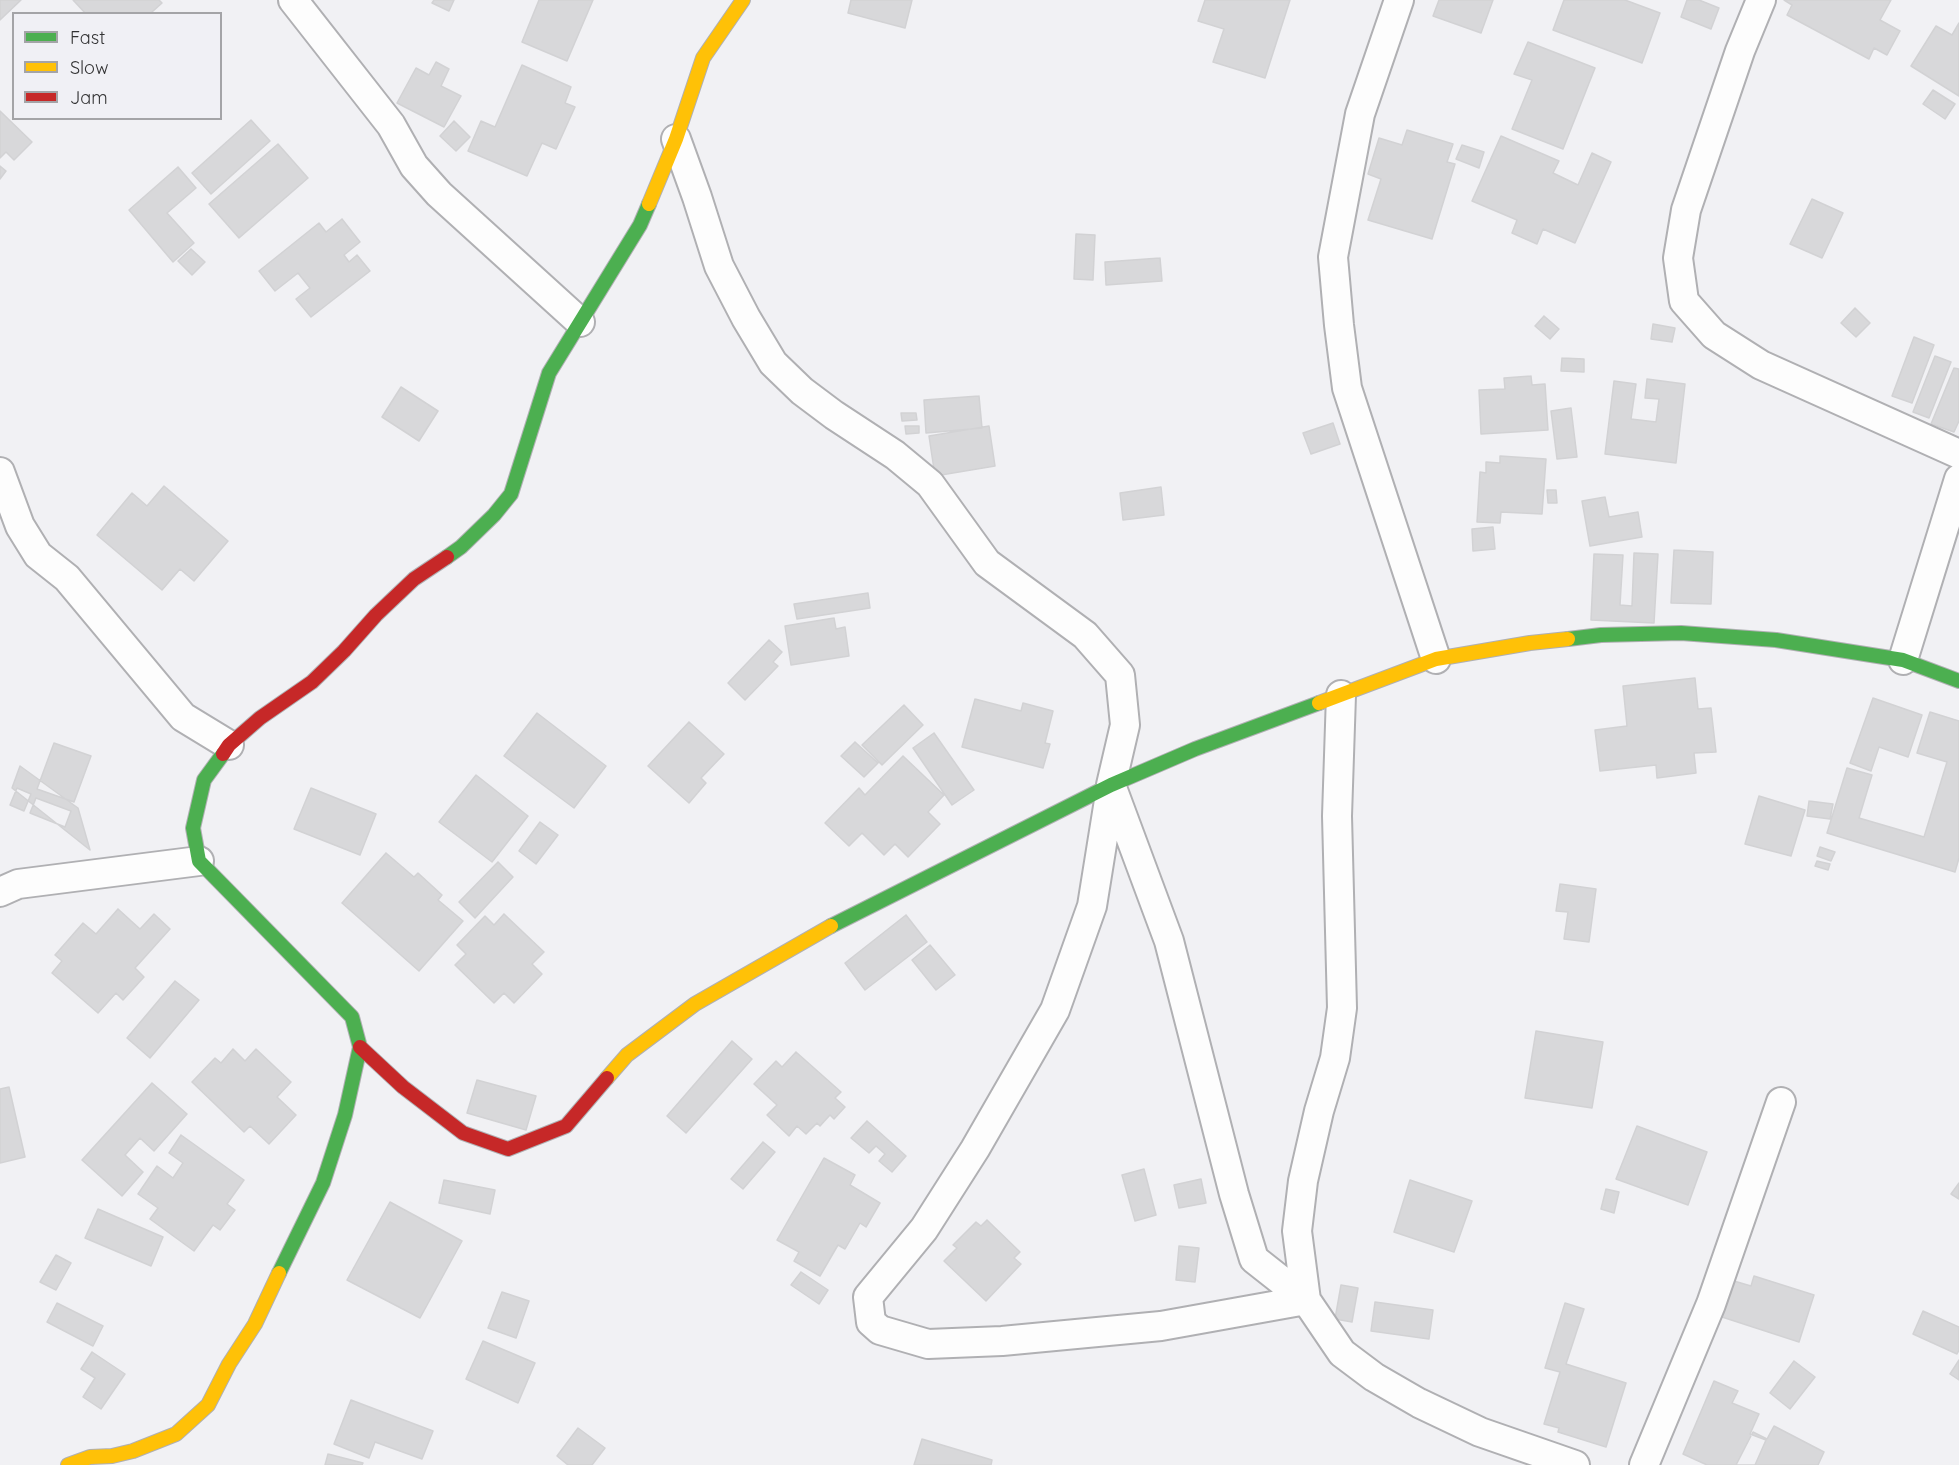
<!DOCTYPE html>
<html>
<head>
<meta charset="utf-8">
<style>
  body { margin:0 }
  #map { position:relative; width:1959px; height:1465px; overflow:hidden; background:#f1f1f4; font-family:Quicksand,sans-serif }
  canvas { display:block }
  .legend { position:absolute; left:12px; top:12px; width:210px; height:108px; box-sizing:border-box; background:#f0f0f5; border:2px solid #a4a4a7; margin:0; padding:8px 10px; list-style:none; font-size:18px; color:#323233 }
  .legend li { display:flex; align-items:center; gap:12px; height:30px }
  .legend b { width:30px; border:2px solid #a4a4a7 }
</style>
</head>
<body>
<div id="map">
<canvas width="1959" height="1465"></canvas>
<ul class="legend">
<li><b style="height:8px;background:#4caf50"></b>Fast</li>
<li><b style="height:8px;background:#ffc107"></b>Slow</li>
<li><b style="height:8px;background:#c62828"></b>Jam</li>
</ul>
</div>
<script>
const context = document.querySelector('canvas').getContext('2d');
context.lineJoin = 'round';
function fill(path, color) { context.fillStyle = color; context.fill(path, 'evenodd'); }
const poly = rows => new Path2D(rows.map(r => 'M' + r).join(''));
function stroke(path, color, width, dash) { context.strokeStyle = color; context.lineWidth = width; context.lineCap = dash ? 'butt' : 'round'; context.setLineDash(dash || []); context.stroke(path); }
const building = poly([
  [0,0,21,0,0,20,0,0],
  [73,0,159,0,162,3,152,12,153,14,86,14,73,0],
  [434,0,454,0,449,11,432,3,434,0],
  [539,0,593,0,567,61,522,42,539,0],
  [851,0,912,0,905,28,848,13,851,0],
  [1205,0,1290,0,1265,78,1213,62,1224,29,1198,21,1205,0],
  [1439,0,1493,0,1481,33,1433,16,1439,0],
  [1564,0,1625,0,1660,13,1642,63,1553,30,1564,0],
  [1687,0,1699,0,1719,8,1711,29,1681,17,1687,0],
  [1784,0,1891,0,1880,20,1900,31,1887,55,1874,48,1869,59,1787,15,1792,5,1784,0],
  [1959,23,1959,96,1911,66,1936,26,1952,35,1959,23],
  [1528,42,1595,68,1563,149,1512,129,1532,80,1514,74,1528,42],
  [436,62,449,69,441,86,461,96,444,127,397,103,416,68,429,75,436,62],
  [522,65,571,87,565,103,575,107,556,149,542,143,527,176,468,151,481,121,495,127,522,65],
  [1933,90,1955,104,1945,119,1923,104,1933,90],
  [0,111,32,142,14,160,6,152,0,158,0,111],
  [251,120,270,141,211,194,192,173,251,120],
  [454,121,470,137,456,151,440,136,454,121],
  [1407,130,1453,144,1447,162,1455,164,1432,239,1368,220,1381,179,1368,174,1379,138,1402,145,1407,130],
  [1501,136,1559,161,1553,173,1578,185,1592,153,1611,162,1575,243,1543,229,1537,244,1512,233,1517,220,1472,201,1501,136],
  [278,144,308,178,239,238,209,204,278,144],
  [1462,145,1484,152,1479,168,1456,159,1462,145],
  [0,166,6,171,0,179,0,166],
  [178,167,196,188,167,213,194,243,173,262,129,210,178,167],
  [1812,199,1843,213,1822,258,1790,244,1812,199],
  [342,219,360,242,344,255,349,262,357,255,370,271,311,317,296,299,310,288,298,273,275,291,259,271,319,223,326,232,342,219],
  [1076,234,1095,235,1093,280,1074,279,1076,234],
  [191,249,205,262,192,275,178,261,191,249],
  [1160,258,1162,281,1106,285,1105,262,1160,258],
  [1855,308,1870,323,1856,337,1841,323,1855,308],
  [1544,316,1559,329,1550,339,1535,326,1544,316],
  [1653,324,1675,328,1672,342,1651,339,1653,324],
  [1914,337,1934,345,1912,403,1892,396,1914,337],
  [1935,356,1951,362,1929,418,1913,412,1935,356],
  [1562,358,1584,359,1584,372,1561,371,1562,358],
  [1954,368,1959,369,1959,421,1954,432,1931,424,1954,368],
  [1531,376,1532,385,1545,384,1548,430,1481,434,1479,390,1505,389,1504,378,1531,376],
  [1647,379,1685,384,1676,463,1605,454,1614,381,1636,384,1631,419,1656,422,1659,399,1645,398,1647,379],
  [401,387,438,411,419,441,382,417,401,387],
  [979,396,982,428,926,433,924,400,979,396],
  [1571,408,1577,457,1557,459,1551,411,1571,408],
  [901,413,916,413,917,420,902,421,901,413],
  [1333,423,1340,444,1311,454,1303,433,1333,423],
  [905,426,919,426,919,433,906,434,905,426],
  [989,426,995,466,935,476,929,436,989,426],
  [1500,456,1546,459,1542,514,1501,512,1500,523,1477,522,1480,472,1486,473,1486,462,1500,463,1500,456],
  [164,486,228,541,194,581,180,569,162,590,97,535,132,493,147,506,164,486],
  [1161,487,1164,515,1123,520,1120,493,1161,487],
  [1547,490,1556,490,1557,503,1548,503,1547,490],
  [1605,497,1609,517,1638,512,1642,537,1590,546,1582,501,1605,497],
  [1493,527,1495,549,1473,551,1472,529,1493,527],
  [1674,550,1713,552,1711,604,1671,603,1674,550],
  [1634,553,1658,554,1654,623,1591,620,1594,554,1623,555,1620,605,1632,606,1634,553],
  [868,593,870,608,797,619,794,604,868,593],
  [834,618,836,629,845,627,849,656,791,665,785,626,834,618],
  [769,640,782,652,773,662,778,666,745,700,728,683,769,640],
  [1695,678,1698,709,1711,708,1716,752,1694,753,1696,773,1657,778,1656,765,1600,771,1595,730,1627,726,1623,686,1695,678],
  [1873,698,1922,715,1908,757,1879,747,1871,771,1850,763,1873,698],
  [975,699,1021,711,1023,703,1053,711,1045,743,1050,744,1043,768,962,747,975,699],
  [904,705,923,725,882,765,862,745,904,705],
  [1930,712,1959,721,1959,858,1955,872,1827,833,1847,768,1872,775,1859,818,1924,837,1947,762,1917,753,1930,712],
  [537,713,606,766,574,808,504,756,537,713],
  [689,722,724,754,701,778,706,783,689,803,648,766,689,722],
  [934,733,974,790,952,805,913,748,934,733],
  [855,742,878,763,864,777,841,756,855,742],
  [54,743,91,756,74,802,37,789,54,743],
  [903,756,944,795,928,812,940,824,908,857,895,844,884,855,862,833,849,846,825,823,859,788,865,795,903,756],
  [20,766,78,808,90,850,12,788,20,766],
  [476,775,528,816,492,862,439,822,476,775],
  [17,788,31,794,24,811,10,805,17,788],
  [311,788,376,814,360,855,294,829,311,788],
  [1759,796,1805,810,1791,856,1745,844,1759,796],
  [36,798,71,811,65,827,30,813,36,798],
  [1809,801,1833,804,1830,819,1807,816,1809,801],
  [540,822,558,835,536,864,519,851,540,822],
  [1820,847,1835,852,1831,861,1817,856,1820,847],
  [386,853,414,877,418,873,442,895,438,900,463,921,419,971,342,903,386,853],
  [1817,861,1830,864,1828,870,1815,866,1817,861],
  [498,862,513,877,475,918,459,902,498,862],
  [1560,884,1596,889,1589,942,1564,939,1568,912,1556,911,1560,884],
  [118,909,140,929,154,914,170,929,135,968,144,977,123,1000,116,993,98,1013,52,973,62,961,55,955,83,923,96,934,118,909],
  [504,914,544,952,532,964,542,974,514,1003,504,993,494,1003,455,965,466,954,457,945,485,916,494,925,504,914],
  [906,915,927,942,865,990,845,963,906,915],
  [930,945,955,975,936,990,912,960,930,945],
  [175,981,199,1000,150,1058,127,1038,175,981],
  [1536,1031,1603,1042,1592,1108,1525,1098,1536,1031],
  [732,1041,752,1059,686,1133,667,1116,732,1041],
  [233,1049,245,1061,256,1049,291,1082,277,1097,296,1115,269,1144,250,1126,244,1132,192,1082,215,1058,221,1063,233,1049],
  [796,1052,841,1092,835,1098,845,1107,834,1119,830,1115,820,1126,817,1123,806,1134,797,1126,789,1136,767,1115,777,1105,754,1084,776,1061,782,1067,796,1052],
  [477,1080,536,1096,526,1130,467,1113,477,1080],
  [152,1083,187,1114,154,1151,140,1138,125,1155,143,1172,122,1196,82,1160,152,1083],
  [9,1087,25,1157,0,1163,0,1089,9,1087],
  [867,1121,906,1156,892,1172,879,1161,885,1154,876,1146,869,1153,851,1138,867,1121],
  [1637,1126,1707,1152,1688,1205,1616,1179,1637,1126],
  [181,1135,244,1180,227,1204,235,1210,220,1230,213,1225,194,1251,150,1219,158,1208,138,1194,157,1166,173,1178,183,1163,169,1153,181,1135],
  [763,1142,775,1152,743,1189,731,1179,763,1142],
  [824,1158,855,1175,850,1185,880,1203,866,1227,860,1223,845,1249,838,1245,820,1276,794,1261,799,1252,777,1240,824,1158],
  [1144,1169,1156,1215,1135,1221,1122,1175,1144,1169],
  [1201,1179,1206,1203,1179,1208,1174,1185,1201,1179],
  [444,1180,495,1190,490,1214,439,1203,444,1180],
  [1410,1180,1472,1201,1454,1252,1394,1232,1410,1180],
  [1959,1183,1959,1199,1951,1194,1959,1183],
  [1606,1189,1619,1192,1614,1213,1601,1209,1606,1189],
  [390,1202,462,1241,420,1318,347,1280,390,1202],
  [98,1209,163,1237,151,1266,85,1238,98,1209],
  [987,1220,1020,1252,1014,1258,1021,1264,986,1301,944,1261,957,1248,953,1245,976,1222,981,1226,987,1220],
  [1179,1246,1199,1248,1195,1282,1176,1280,1179,1246],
  [56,1255,71,1263,56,1290,40,1282,56,1255],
  [801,1272,828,1290,819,1304,791,1285,801,1272],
  [1754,1276,1814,1295,1799,1342,1722,1317,1734,1281,1751,1286,1754,1276],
  [1341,1285,1358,1288,1352,1322,1335,1319,1341,1285],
  [502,1292,529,1301,516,1338,488,1328,502,1292],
  [1375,1302,1433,1310,1429,1339,1371,1331,1375,1302],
  [57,1303,103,1326,93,1346,47,1322,57,1303],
  [1565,1303,1584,1309,1566,1364,1626,1383,1606,1447,1558,1432,1559,1428,1544,1424,1560,1372,1545,1368,1565,1303],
  [1923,1311,1959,1327,1959,1350,1957,1354,1913,1334,1923,1311],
  [483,1341,535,1363,518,1403,466,1379,483,1341],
  [92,1352,125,1374,101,1409,83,1397,95,1378,81,1369,92,1352],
  [1959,1360,1959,1380,1950,1374,1959,1360],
  [1794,1361,1815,1377,1790,1409,1770,1393,1794,1361],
  [1714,1381,1738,1391,1732,1403,1759,1414,1750,1434,1766,1440,1755,1465,1707,1465,1683,1454,1714,1381],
  [351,1400,433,1431,422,1459,375,1442,369,1458,334,1444,351,1400],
  [1774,1426,1824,1452,1818,1465,1736,1465,1753,1432,1767,1439,1774,1426],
  [578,1428,605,1448,592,1465,568,1465,557,1456,578,1428],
  [922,1439,992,1460,991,1465,914,1465,922,1439],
  [328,1454,363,1463,362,1465,325,1465,328,1454]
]);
fill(building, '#d8d8da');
stroke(building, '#d2d2d4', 1.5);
const street = poly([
  [293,0,391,125,414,166,439,194,580,322],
  [1399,0,1360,114,1333,257,1339,325,1347,388,1436,659],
  [1761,0,1740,51,1686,210,1678,258,1684,301,1714,335,1761,365,1959,454],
  [676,139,697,197,719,266,746,318,773,363,802,391,834,415,895,455,930,484,987,563,1085,635,1120,675,1125,725,1111,785,1169,941,1234,1194,1254,1259,1306,1300],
  [0,472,20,526,38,555,67,578,183,717,229,745],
  [1903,660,1959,479],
  [1341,695,1337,816,1342,1008,1335,1058,1319,1111,1303,1181,1297,1231,1306,1300,1342,1353,1374,1377,1419,1403,1480,1432,1575,1465],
  [1111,788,1092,906,1055,1010,975,1149,924,1229,868,1297,871,1322,880,1330,928,1344,1002,1341,1161,1326,1306,1300],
  [0,892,18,884,199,861],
  [1644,1465,1711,1304,1781,1102]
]);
const fast = poly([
  [447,557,461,547,494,515,511,494,549,373,640,225,649,204],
  [1568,639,1601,635,1681,633,1776,640,1903,660,1959,681],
  [223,754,204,780,193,828,199,861,352,1017,360,1047,345,1115,323,1183,279,1273],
  [831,926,1111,785,1195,749,1319,703]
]);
const slow = poly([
  [649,204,676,139,703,58,743,0],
  [1319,703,1436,659,1530,643,1568,639],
  [607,1078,627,1055,695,1004,831,926],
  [68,1465,90,1457,112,1456,133,1451,176,1434,208,1405,229,1364,255,1324,279,1273]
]);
const jam = poly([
  [223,754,229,745,260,718,312,682,344,651,376,615,414,579,447,557],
  [360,1047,403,1087,463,1133,508,1149,566,1126,607,1078]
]);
stroke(street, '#b0b0b3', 32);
stroke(fast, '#b0b0b3', 16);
stroke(slow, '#b0b0b3', 16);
stroke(jam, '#b0b0b3', 16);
stroke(street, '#fdfdfd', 28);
stroke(fast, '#4caf50', 14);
stroke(slow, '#ffc107', 14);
stroke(jam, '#c62828', 14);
</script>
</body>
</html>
